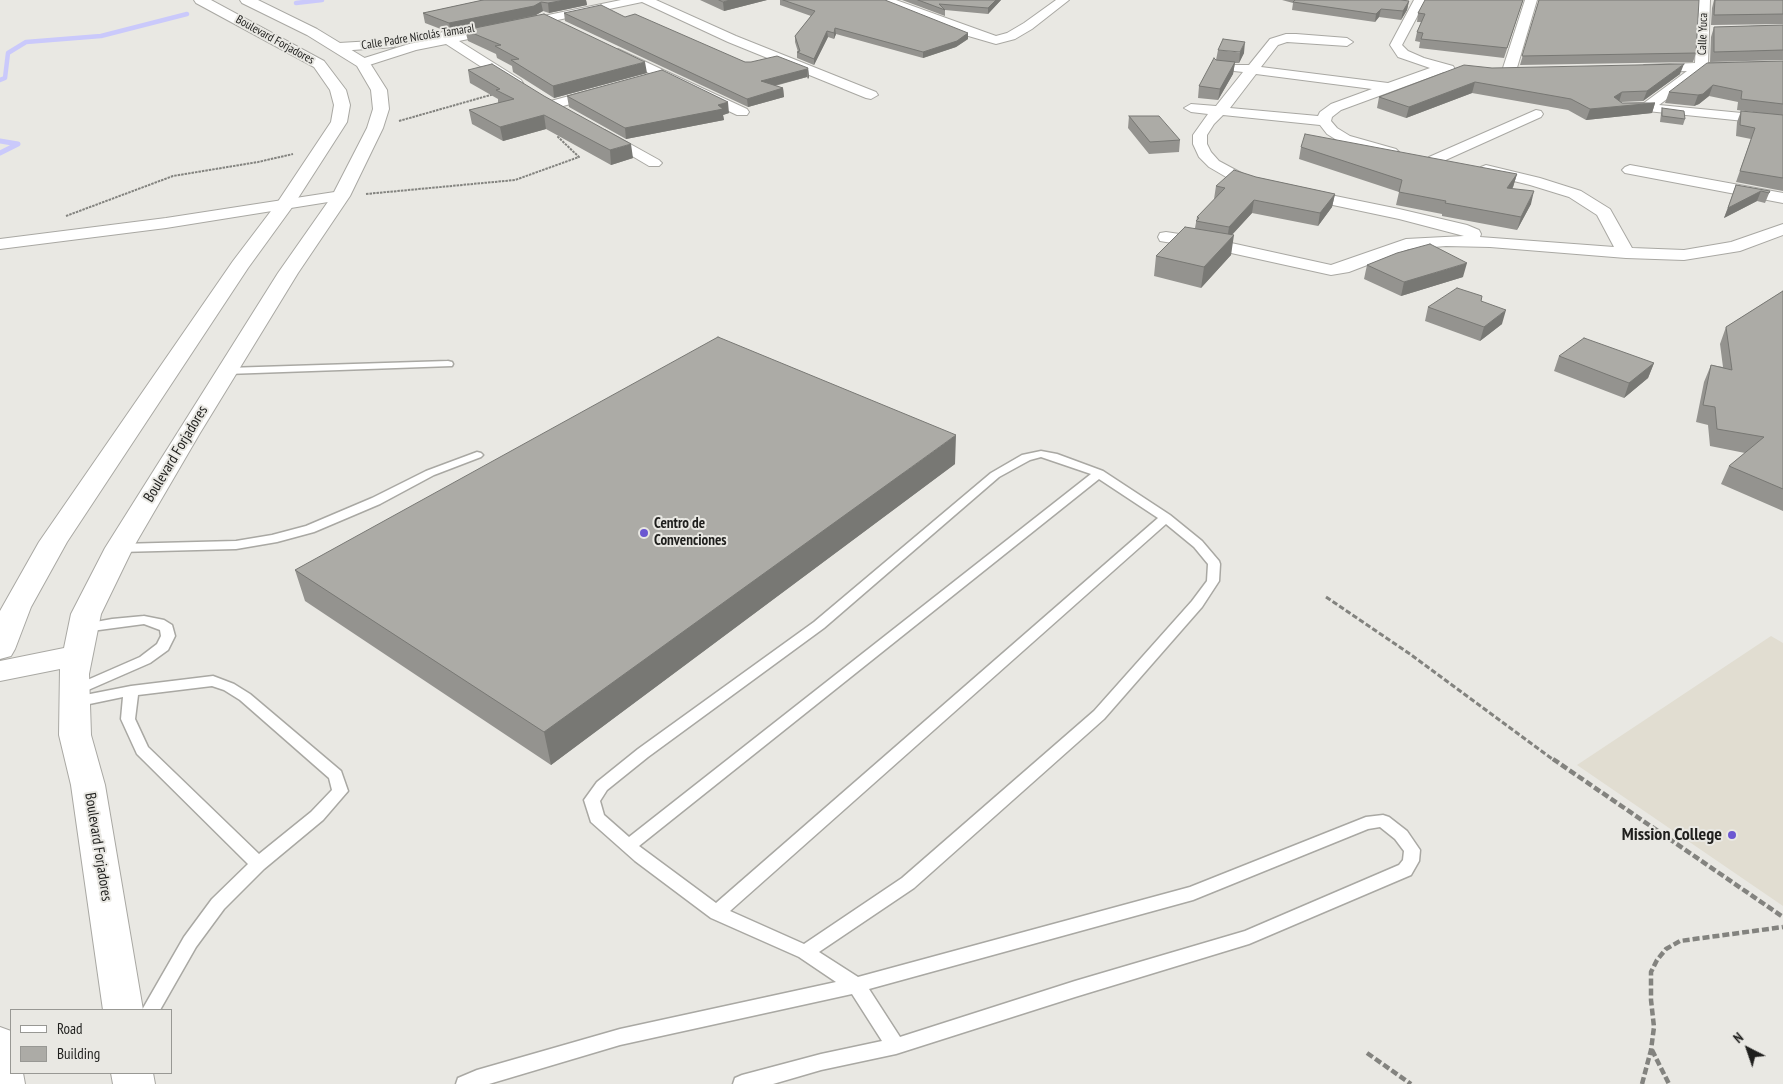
<!DOCTYPE html>
<html>
<head>
<meta charset="utf-8">
<style>
  body { margin:0 }
  #map { position:relative; width:1783px; height:1084px; overflow:hidden; background:#e9e8e3; font-family:"PT Sans Narrow",sans-serif }
  canvas { display:block }
  .legend { position:absolute; left:10px; top:1009px; width:162px; height:65px; box-sizing:border-box; background:#e9e8e3; border:1px solid #989894; margin:0; padding:6px 9px; list-style:none; font-size:15px; color:#1f1f1d }
  .legend li { display:flex; align-items:center; gap:10px; height:25px }
  .legend b { width:25px; border:1px solid #989894 }
  .north { position:absolute; left:1723px; top:1024px; width:50px; height:50px; -webkit-text-stroke:4px #e9e8e3; paint-order:stroke; rotate:319deg; font-size:14px; font-weight:700; line-height:20px; text-align:center; color:#1f1f1d }
  .north::after { content:''; display:block; margin:auto; width:18px; height:22px; background:#1f1f1d; clip-path:polygon(50% 0,100% 100%,50% 72%,0 100%) }
</style>
</head>
<body>
<div id="map">
<canvas width="1783" height="1084"></canvas>
<ul class="legend">
<li><b style="height:6px;background:#fff"></b>Road</li>
<li><b style="height:14px;background:#acaba6"></b>Building</li>
</ul>
<div class="north">N</div>
</div>
<script>
const context = document.querySelector('canvas').getContext('2d');
context.lineJoin = 'round';
function fill(path, color) { context.fillStyle = color; context.fill(path, 'evenodd'); }
const poly = rows => new Path2D(rows.map(r => 'M' + r).join(''));
function stroke(path, color, width, dash) { context.strokeStyle = color; context.lineWidth = width; context.lineCap = dash ? 'butt' : 'round'; context.setLineDash(dash || []); context.stroke(path); }
function label(font, color, halo, rows, align = 'center') {
  context.font = font + ' "PT Sans Narrow",sans-serif'; context.lineWidth = 4; context.setLineDash([]); context.textBaseline = 'middle'; context.strokeStyle = halo; context.fillStyle = color; for (const [text, x, y, turn = 0] of rows) {
    context.save(); context.translate(x, y); context.rotate((+turn || 0) * Math.PI / 180); context.textAlign = isNaN(turn) ? turn : align; if (halo) context.strokeText(text, 0, 0); context.fillText(text, 0, 0); context.restore();
  }
}
fill(poly([
  [1771,636,1783,643,1783,906,1577,765]
]), '#e1ddd1');
stroke(poly([
  [296,3,322,0],
  [0,80,5,78,8,53,26,42,101,36,187,14]
]), '#cac9fb', 4.5);
stroke(poly([
  [0,141,18,144,0,153]
]), '#cac9fb', 5);
const service = poly([
  [448,361,452,362,453,364,452,366,227,374,222,371,227,368,448,361],
  [1041,451,1057,454,1103,471,1170,515,1202,541,1219,561,1220,564,1219,581,1202,607,1104,719,914,888,819,952,858,977,1190,887,1366,817,1383,815,1389,817,1407,831,1420,850,1419,861,1411,875,1249,944,1075,997,896,1054,821,1070,773,1084,733,1084,735,1078,742,1075,821,1054,882,1041,852,994,620,1045,489,1084,456,1084,458,1078,477,1070,620,1029,836,982,799,957,711,918,635,861,591,822,584,800,597,782,638,749,814,622,991,473,1022,455,1041,451],
  [1041,457,1091,474,629,837,604,815,600,801,607,790,648,757,824,628,999,477,1030,460,1041,457],
  [1099,479,1158,518,716,903,639,846,1099,479],
  [1166,524,1194,547,1208,564,1207,581,1192,601,1094,711,902,878,804,944,730,911,1166,524],
  [1380,827,1395,839,1404,851,1403,860,1399,865,1245,931,1075,981,900,1037,869,989,1193,900,1368,829,1380,827],
  [477,452,481,453,483,455,481,457,434,475,380,504,314,532,277,542,236,549,119,552,113,548,119,544,236,541,272,535,306,526,372,498,426,471,477,452],
  [144,616,164,620,172,625,175,636,168,650,150,663,79,694,69,694,67,691,69,688,140,657,157,644,161,636,160,630,144,624,84,632,79,631,77,628,79,625,112,619,144,616],
  [213,676,234,684,250,694,341,771,348,791,323,820,264,869,224,909,196,947,160,1010,142,1010,184,937,212,899,248,864,137,754,121,719,123,697,75,707,70,706,68,702,70,698,75,697,131,686,213,676],
  [212,686,224,690,240,700,329,778,332,790,311,812,259,854,148,747,135,719,138,695,212,686]
]);
const minor = poly([
  [621,0,656,0,736,36,876,92,878,95,871,99,866,98,728,42,642,2,459,41,521,80,523,83,521,86,516,87,511,86,446,44,416,50,363,67,356,63,358,60,409,44,438,38,437,36,439,33,443,32,451,35,621,0],
  [879,0,896,0,996,36,1007,33,1024,23,1056,0,1069,0,1032,29,1015,39,996,44,965,35,881,2,879,0],
  [1414,0,1426,0,1402,45,1408,51,1424,58,1453,66,1455,69,1453,72,1444,72,1341,110,1332,117,1331,121,1337,128,1350,136,1396,149,1399,152,1396,155,1391,157,1340,142,1327,134,1320,125,1223,115,1214,124,1207,135,1207,144,1211,152,1219,161,1245,175,1267,182,1269,185,1267,188,1261,190,1233,181,1209,167,1199,157,1193,144,1193,135,1208,114,1191,112,1184,108,1191,104,1216,106,1243,72,1234,71,1232,68,1234,65,1249,65,1270,39,1286,34,1296,34,1347,38,1353,42,1347,46,1287,42,1278,45,1261,67,1388,83,1430,68,1398,57,1390,45,1414,0],
  [1256,74,1372,89,1331,104,1320,112,1318,116,1230,108,1256,74],
  [1525,0,1537,0,1516,71,1509,75,1504,74,1502,71,1525,0],
  [1698,0,1710,0,1708,63,1783,62,1783,70,1704,71,1659,105,1783,117,1783,125,1647,111,1624,112,1617,108,1624,104,1644,103,1687,71,1649,72,1642,68,1644,65,1695,63,1698,0],
  [390,40,396,44,394,47,339,51,333,47,339,43,390,40],
  [618,49,747,109,749,112,747,115,737,115,613,56,612,53,618,49],
  [599,88,604,89,606,92,604,95,552,109,545,105,547,102,599,88],
  [1536,110,1541,111,1543,114,1541,117,1439,163,1429,163,1426,160,1429,157,1536,110],
  [605,130,659,160,662,163,659,166,649,166,600,137,598,134,600,131,605,130],
  [1486,165,1540,178,1581,191,1610,209,1632,248,1684,250,1731,242,1783,224,1783,235,1740,251,1684,260,1626,258,1490,247,1446,246,1409,249,1349,272,1331,275,1213,249,1166,242,1160,241,1158,237,1160,233,1166,232,1213,239,1331,265,1406,239,1464,236,1399,219,1295,197,1293,194,1295,191,1301,189,1399,209,1467,225,1479,230,1481,234,1480,237,1614,247,1597,215,1569,197,1530,185,1481,173,1478,170,1481,167,1486,165],
  [1630,165,1783,193,1783,203,1625,173,1622,170,1625,167,1630,165],
  [341,191,347,193,349,196,347,199,166,228,0,249,0,239,166,218,341,191]
]);
const secondary = poly([
  [194,0,211,0,324,61,346,90,350,105,347,122,293,206,248,268,67,542,31,607,15,649,11,656,0,659,0,611,39,542,233,261,277,203,331,122,334,105,330,90,314,67,196,3,194,0],
  [240,0,258,0,317,29,368,60,387,90,389,109,383,128,350,196,298,273,200,433,133,548,101,614,89,674,91,735,105,785,143,1010,103,1010,71,785,59,735,60,669,0,681,0,661,64,648,71,614,105,548,278,273,332,196,367,128,373,109,371,90,357,66,307,35,242,3,240,0],
  [0,1027,11,1031,11,1073,23,1073,25,1084,0,1084,0,1027],
  [111,1073,153,1073,155,1084,113,1084,111,1073]
]);
stroke(service, '#a9a8a3', 3);
stroke(minor, '#a9a8a3', 2);
stroke(secondary, '#a9a8a3', 2);
stroke(poly([
  [399,121,494,94],
  [366,194,515,180,579,157,558,137,563,134],
  [66,216,173,176,258,162,293,154]
]), '#83837f', 2, [2.5, 1]);
stroke(poly([
  [1326,597,1410,654,1555,761]
]), '#83837f', 3, [5.5, 2.5]);
stroke(poly([
  [1553,759,1783,917],
  [1652,1050,1669,1084],
  [1367,1053,1411,1084],
  [1642,1084,1651,1050,1654,1027,1651,1000,1651,972,1657,960,1666,949,1680,941,1783,927]
]), '#83837f', 4.5, [7, 3]);
fill(service, '#fff');
fill(minor, '#fff');
fill(secondary, '#fff');
fill(poly([
  [483,0,586,0,587,5,549,13,543,11,536,15,647,73,554,98,513,72,512,66,497,58,496,54,468,41,465,30,451,33,425,23,423,13],
  [700,0,767,0,724,11],
  [780,0,885,0,968,39,956,47,923,58,836,34,834,39,828,37,814,65,797,58,797,52,798,52,795,42,795,36,811,16,780,5],
  [902,0,1001,0,988,14,945,10,945,16],
  [1282,0,1401,0,1409,1,1407,10,1401,20,1379,17,1375,22,1292,10,1293,3],
  [1523,0,1504,58,1419,48,1420,42,1415,41,1417,32,1421,22,1417,22,1418,13],
  [1539,0,1696,53,1693,62,1520,65],
  [1714,0,1783,0,1783,24,1711,25,1712,8],
  [564,13,625,17,745,62,808,68,809,77,808,79,807,77,775,86,783,88,784,97,748,107,565,21],
  [1783,25,1783,60,1710,62,1711,37,1714,27],
  [1218,50,1244,53,1239,63,1235,63,1233,74,1218,100,1198,98,1199,86,1216,60],
  [1783,61,1783,191,1736,182,1751,139,1736,136,1737,122,1741,111,1762,113,1737,110,1738,102,1709,96,1699,104,1694,106,1665,103,1669,92],
  [1492,68,1680,74,1643,101,1621,102,1622,103,1655,103,1652,113,1586,120,1568,110,1472,93,1406,118,1377,108,1379,97],
  [468,70,633,158,611,165,546,129,503,141,472,124,469,110,498,103,498,99,470,83],
  [567,96,729,113,723,115,724,120,626,139,569,107],
  [1662,108,1685,119,1683,125,1660,122,1661,114],
  [1129,116,1180,140,1179,152,1149,154,1128,128],
  [1301,147,1517,174,1513,187,1512,189,1531,204,1517,230,1442,216,1442,214,1396,205,1399,192,1299,159],
  [1256,177,1335,194,1332,207,1318,226,1252,213,1232,235,1231,255,1201,288,1154,276,1156,256,1195,228,1197,217,1215,199,1214,199,1216,186],
  [1736,185,1770,191,1765,203,1757,201,1724,218],
  [1367,265,1463,277,1401,296,1364,279],
  [1783,291,1783,511,1721,484,1729,466,1745,453,1710,446,1708,425,1696,422,1704,382,1711,365,1723,367,1720,344,1726,327],
  [1481,301,1502,324,1480,341,1425,321,1428,307],
  [1559,356,1654,363,1648,378,1624,398,1554,371],
  [955,464,551,765,305,601,295,570]
]), '#94938f');
fill(poly([
  [565,0,586,0,587,5,549,13,548,3],
  [730,0,767,0,724,11,723,2],
  [996,0,1001,0,988,14,988,8],
  [1409,1,1407,10,1401,20,1403,11],
  [541,2,543,11,536,15,451,33,449,23],
  [1381,9,1379,17,1375,22,1376,14],
  [835,28,836,34,834,39,834,33],
  [827,31,828,37,814,65,814,59],
  [968,33,968,39,956,47,923,58,923,52],
  [1245,42,1244,53,1239,63,1240,52],
  [645,62,647,73,554,98,553,86],
  [1235,62,1233,74,1218,100,1220,89],
  [1684,64,1680,74,1643,101,1647,91],
  [808,68,809,77,808,79,807,70],
  [807,69,807,77,761,89,761,81],
  [1475,82,1472,93,1406,118,1409,107],
  [1713,85,1709,96,1699,104,1694,106,1698,95],
  [783,88,784,97,748,107,747,99],
  [1622,92,1619,102,1614,97],
  [728,102,729,113,723,115,724,120,626,139,625,128],
  [1655,103,1652,113,1586,120,1590,109],
  [544,115,546,129,503,141,500,127],
  [631,144,633,158,611,165,610,150],
  [1517,174,1513,187,1503,201,1507,188],
  [1534,191,1531,204,1517,230,1521,217],
  [1761,191,1757,201,1724,218,1728,208],
  [1335,194,1332,207,1318,226,1320,213],
  [1254,200,1252,213,1227,240,1229,227],
  [1234,235,1231,255,1201,288,1204,267],
  [1467,263,1463,277,1401,296,1404,282],
  [1506,310,1502,324,1480,341,1484,327],
  [1654,363,1648,378,1624,398,1629,383],
  [956,435,955,464,551,765,544,732]
]), '#787874');
const building = poly([
  [483,0,565,0,548,3,541,2,534,6,449,23,423,13,483,0],
  [719,0,730,0,723,2,719,0],
  [783,0,885,0,968,33,957,41,923,52,835,28,834,33,827,31,814,59,797,52,800,51,795,36,815,11,783,0],
  [918,0,996,0,988,8,939,4,945,10,918,0],
  [1295,0,1401,0,1409,1,1403,11,1381,9,1376,14,1293,2,1295,0],
  [1425,0,1523,0,1507,48,1421,39,1423,33,1417,32,1425,14,1418,13,1425,0],
  [1539,0,1699,0,1696,53,1522,56,1539,0],
  [1715,0,1783,0,1783,14,1714,15,1715,0],
  [601,5,625,17,635,14,745,62,751,62,777,56,808,68,807,70,807,69,761,81,783,88,747,99,564,13,601,5],
  [544,14,645,62,553,86,511,60,519,59,495,46,501,45,465,30,544,14],
  [1783,25,1783,50,1714,52,1714,27,1783,25],
  [1223,39,1245,42,1240,52,1218,50,1223,39],
  [1214,58,1216,60,1235,62,1220,89,1199,86,1214,58],
  [1783,61,1783,104,1741,99,1742,91,1713,85,1703,94,1698,95,1669,92,1707,63,1783,61],
  [492,64,544,96,631,144,610,150,544,115,500,127,469,110,514,99,496,90,500,89,468,70,492,64],
  [1684,64,1647,91,1622,92,1614,97,1622,103,1655,103,1590,109,1571,99,1475,82,1409,107,1379,97,1464,65,1492,68,1684,64],
  [662,70,728,102,718,105,723,109,625,128,567,96,662,70],
  [1662,108,1684,111,1685,119,1662,116,1662,108],
  [1741,111,1783,115,1783,178,1740,171,1755,128,1740,125,1741,111],
  [1129,116,1159,116,1180,140,1150,142,1129,116],
  [1305,134,1517,174,1507,188,1534,191,1521,217,1445,203,1446,201,1399,192,1402,180,1301,147,1305,134],
  [1234,170,1256,177,1335,194,1320,213,1254,200,1229,227,1196,221,1199,218,1197,217,1225,188,1216,186,1234,170],
  [1736,185,1770,191,1769,193,1761,191,1728,208,1736,185],
  [1185,227,1234,235,1204,267,1156,256,1185,227],
  [1430,244,1467,263,1404,282,1367,265,1397,253,1430,244],
  [1457,288,1482,296,1481,301,1506,310,1484,327,1428,307,1457,288],
  [1783,291,1783,489,1729,466,1764,437,1717,429,1715,407,1703,405,1711,365,1732,370,1726,327,1783,291],
  [718,337,956,435,544,732,295,570,718,337],
  [1584,338,1654,363,1629,383,1559,356,1584,338]
]);
fill(building, '#acaba6');
stroke(building, '#787874', 1);
for (const [x, y, r, color] of [
  [644,533,5,"#6b57d1"],
  [1732,835,5,"#6b57d1"]
]) { const dot = new Path2D(); dot.arc(x, y, r, 0, 2 * Math.PI); context.fillStyle = color; context.fill(dot); stroke(dot, '#e9e8e3', 2); }
label('12px', '#1f1f1d', '#e9e8e3', [
  ["Calle Yuca",1703,34,-88],
  ["Calle Padre Nicolás Tamaral",418,37,-9],
  ["Boulevard Forjadores",275,40,29]
]);
label('15px', '#1f1f1d', '#e9e8e3', [
  ["Boulevard Forjadores",176,454,-59],
  ["Boulevard Forjadores",98,847,81]
]);
label('bold 15px', '#1f1f1d', '#e9e8e3', [
  ["Centro de",654,524],
  ["Convenciones",654,541]
], 'left');
label('bold 18px', '#1f1f1d', '#e9e8e3', [
  ["Mission College",1722,835]
], 'right');
</script>
</body>
</html>
